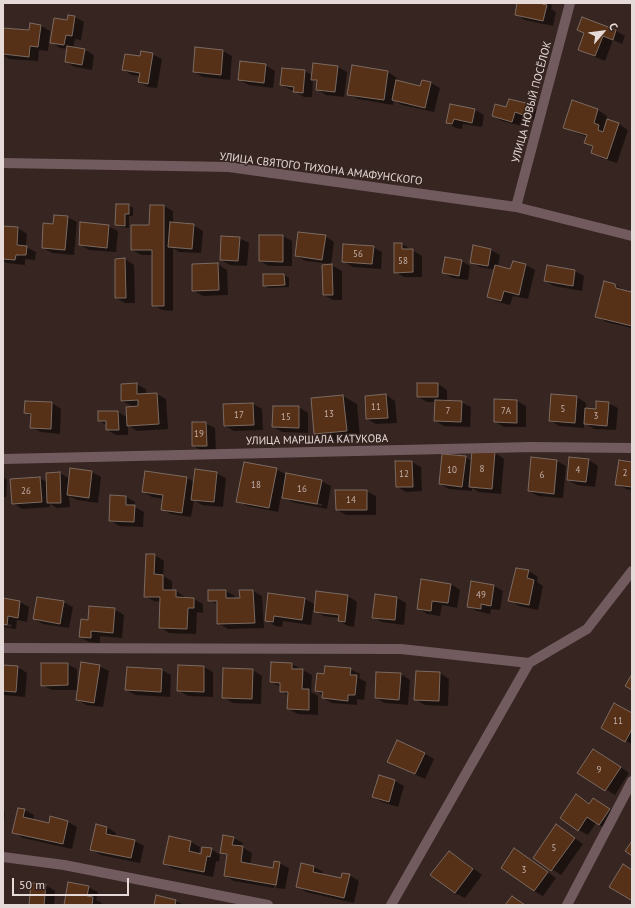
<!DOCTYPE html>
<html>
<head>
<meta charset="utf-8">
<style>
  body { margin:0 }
  #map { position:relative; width:635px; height:908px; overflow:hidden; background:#362521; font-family:"PT Sans",sans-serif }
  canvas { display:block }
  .frame { position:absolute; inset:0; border:4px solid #e6dad8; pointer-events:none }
  .north { position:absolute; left:583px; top:12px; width:40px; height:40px; -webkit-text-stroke:3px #362521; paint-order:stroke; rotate:62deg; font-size:11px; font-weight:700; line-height:16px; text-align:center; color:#e6dad8 }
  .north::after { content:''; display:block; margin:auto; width:14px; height:18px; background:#e6dad8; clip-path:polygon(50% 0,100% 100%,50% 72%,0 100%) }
  .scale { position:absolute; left:12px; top:878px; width:117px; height:18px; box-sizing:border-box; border:2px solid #e6dad8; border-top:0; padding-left:5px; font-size:12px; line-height:14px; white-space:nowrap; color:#e6dad8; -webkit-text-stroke:3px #362521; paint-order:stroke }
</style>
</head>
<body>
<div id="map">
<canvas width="635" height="908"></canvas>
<div class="frame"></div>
<div class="north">С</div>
<div class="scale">50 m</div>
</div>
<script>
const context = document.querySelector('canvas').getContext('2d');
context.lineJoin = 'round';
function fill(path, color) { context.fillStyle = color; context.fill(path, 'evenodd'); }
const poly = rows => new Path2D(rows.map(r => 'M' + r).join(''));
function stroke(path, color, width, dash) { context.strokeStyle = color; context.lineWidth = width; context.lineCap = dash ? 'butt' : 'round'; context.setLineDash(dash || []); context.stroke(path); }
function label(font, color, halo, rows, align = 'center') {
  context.font = font + ' "PT Sans",sans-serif'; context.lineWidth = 3; context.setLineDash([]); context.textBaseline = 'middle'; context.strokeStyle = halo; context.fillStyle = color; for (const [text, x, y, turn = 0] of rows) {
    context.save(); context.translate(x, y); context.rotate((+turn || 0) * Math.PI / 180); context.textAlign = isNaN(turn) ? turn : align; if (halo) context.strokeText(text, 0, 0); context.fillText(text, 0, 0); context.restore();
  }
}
fill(poly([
  [518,3,548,3,552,5,551,9,556,12,553,26,525,20,516,14],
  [69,16,75,17,84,22,81,40,75,39,73,48,85,50,94,55,92,70,75,67,66,62,68,49,60,48,51,42,68,21],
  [582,18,616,31,625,36,622,44,613,40,605,61,588,54,579,49,585,34,578,30],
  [41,26,50,31,48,51,39,50,38,61,9,59,3,55,3,29,30,31],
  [223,51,232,56,230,80,203,77,194,72],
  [152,54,162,59,157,88,148,87,139,82,140,76,132,75,123,70,141,57],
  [265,65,275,71,273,88,249,85,239,80],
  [353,66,388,72,397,78,397,82,421,87,431,83,440,88,434,112,402,105,394,100,393,105,358,99,348,94],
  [338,67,347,72,344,97,326,95,317,89,318,82,313,80,312,97,304,97,294,91,291,90,281,85,305,71,313,76],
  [573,102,598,110,607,116,606,120,619,124,628,130,617,163,601,158,592,153,594,148,586,143,587,137,574,132,564,127],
  [450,105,475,110,484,115,482,127,463,124,462,129,456,128,447,123],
  [529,105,539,111,536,120,524,117,522,126,502,121,493,116,507,108],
  [129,205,133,208,133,216,129,216,129,228,121,227,116,225],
  [151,206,164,206,173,211,173,224,193,225,203,231,201,253,179,252,173,248,173,311,162,310,153,305,153,255,141,255,132,250,150,226],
  [67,217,77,222,74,255,52,253,43,248,54,225],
  [108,226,118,231,116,252,89,250,80,245],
  [18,228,27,234,26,247,36,252,35,260,25,259,25,265,7,263,3,261,3,236],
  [283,236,292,241,292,266,269,266,260,261],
  [325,236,334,242,331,265,342,271,342,300,333,300,324,295,331,264,306,261,296,256],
  [239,238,249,243,247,266,230,265,221,260],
  [395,244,402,244,422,256,422,277,404,277,395,272],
  [474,246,491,250,500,255,498,267,511,271,513,262,526,265,535,270,528,299,513,296,510,305,498,302,489,297,495,270,480,267,471,262],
  [373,247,382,252,381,269,353,267,343,261],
  [125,259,134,265,135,303,125,303,116,298,116,260],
  [461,261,470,266,468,280,453,278,443,273],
  [218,264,227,270,228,295,203,296,193,290,193,265],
  [547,266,575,271,584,276,582,291,554,286,545,281],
  [264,275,284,275,289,278,289,287,268,288,264,285],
  [615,285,624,290,624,291,631,293,632,290,632,328,606,322,597,316],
  [136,384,146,389,146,394,157,394,166,399,168,429,137,431,128,425,128,435,116,435,107,430,107,425,99,421,118,412,127,417,134,407,122,401],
  [438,384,447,390,447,402,461,402,471,407,470,427,444,426,435,421,435,402,427,402,418,397],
  [386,395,395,401,397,423,376,424,367,419],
  [343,396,357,404,360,439,329,441,315,433,312,399],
  [577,397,586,403,586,409,597,410,608,403,618,408,616,430,594,429,584,423,584,428,559,426,550,420],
  [495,400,517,401,526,406,526,427,504,427,495,422],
  [26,402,52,403,61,409,60,434,41,432,31,427,32,417,25,413],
  [253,404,262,409,263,430,234,431,225,426],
  [299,407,308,413,308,433,282,432,273,427],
  [205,423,215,428,216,451,203,451,193,446],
  [473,451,495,453,504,459,501,494,479,492,472,488,472,491,449,489,440,484,465,457,472,461],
  [570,458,589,460,598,466,595,487,577,485,568,480],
  [557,461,566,466,563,498,538,496,529,491],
  [412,462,421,467,422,491,406,492,396,486],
  [632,463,632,490,626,489,617,484],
  [276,469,287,475,321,481,331,486,327,509,292,502,281,496,278,512,247,506,237,501],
  [292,498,322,504,322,506,292,500],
  [92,472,101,477,98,503,77,500,69,496,70,507,57,508,50,504,50,507,22,509,13,503,39,478,47,482,60,473,70,479],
  [216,473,226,478,223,507,202,505,194,500,191,517,171,514,162,509,164,499,152,497,143,492,187,478,194,482],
  [3,477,7,480,6,497,3,497],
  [366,491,376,496,376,515,346,515,337,510],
  [126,497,135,502,135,507,144,512,143,527,119,526,110,520],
  [155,555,164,561,163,576,172,581,172,591,176,591,185,597,185,599,194,599,203,604,203,613,197,612,196,634,169,633,160,627,161,602,154,601,145,596],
  [517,569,529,571,538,577,537,582,543,586,538,610,519,606,510,600],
  [472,583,494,586,503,591,500,610,491,609,490,614,477,611,468,606],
  [451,584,460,590,457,608,442,605,440,616,427,614,418,608],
  [226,591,235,596,235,599,241,599,241,591,253,591,262,596,264,628,228,629,218,623,218,605,209,600],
  [376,595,397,598,406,603,404,625,382,622,373,617],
  [348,596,357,602,354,627,348,626,339,621,339,618,324,616,313,610,311,625,283,621,282,627,275,626,266,620,305,599,316,605],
  [3,599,20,602,29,607,27,622,17,620,16,629,3,627,3,625,11,627,12,625,3,623],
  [63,602,73,607,69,628,43,624,34,619],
  [114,609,124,615,122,638,100,636,100,643,89,642,80,637,89,621],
  [67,664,77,669,77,690,78,690,99,666,109,671,103,707,86,705,77,699,78,690,52,690,42,685],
  [292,664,312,675,311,692,318,696,318,715,298,714,288,709,289,696,281,691,281,687,271,682],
  [3,666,18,667,27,673,25,697,3,695],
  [179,666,204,667,213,672,213,697,188,696,178,690],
  [350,669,360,674,359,678,366,682,364,700,357,699,357,705,332,703,323,698,323,695,316,691,325,675],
  [162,670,171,675,170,697,136,695,126,690],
  [253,670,262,676,261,704,233,703,223,697],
  [440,673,449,679,448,706,425,705,416,700],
  [401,674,410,680,408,705,385,703,376,698],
  [632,714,632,744,611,733],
  [424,753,434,759,425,779,398,767,389,762],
  [603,755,629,773,615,795,579,772],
  [395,781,404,786,398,807,382,802,373,797],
  [576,796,590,804,603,805,618,815,608,830,596,823,588,835,579,830],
  [19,809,25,810,34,815,33,820,49,824,68,822,77,827,72,849,23,838,13,832],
  [3,812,5,813,3,828],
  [107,827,116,833,115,837,135,841,144,846,140,863,101,855,91,849],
  [565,831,583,844,561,875,534,857],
  [233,838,243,843,242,847,252,853,250,865,274,869,279,863,289,868,285,889,276,888,279,872,277,872,274,888,234,881,225,876,228,856,221,852],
  [191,842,200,847,199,854,202,855,211,849,220,855,219,862,216,861,213,877,174,869,164,864],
  [515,850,524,855,556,878,543,896,534,891],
  [449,852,458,857,482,875,465,898,455,893,432,875],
  [314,867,323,872,322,875,342,879,349,875,359,881,354,903,306,892,297,886],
  [46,885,55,891,54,905,30,905],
  [88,887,98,892,96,900,102,903,102,905,65,905],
  [156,897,176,901,184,905,155,905]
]), '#0007');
const building = poly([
  [517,3,542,3,542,4,547,5,543,21,515,15,517,3],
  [68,15,75,16,72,36,66,35,64,45,50,43,54,18,67,20,68,15],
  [582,17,616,30,613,40,603,36,595,56,578,50,584,33,577,30,582,17],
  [30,23,41,25,38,47,30,46,29,57,3,54,3,28,29,30,30,23],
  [67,46,85,49,82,65,65,62,67,46],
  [195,47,223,50,221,75,193,72,195,47],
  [141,51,153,53,148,84,138,82,140,73,122,70,125,54,140,56,141,51],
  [240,61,266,64,264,83,238,80,240,61],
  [313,63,338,66,335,92,316,90,317,80,311,80,313,63],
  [352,65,388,71,384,100,347,95,352,65],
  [282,68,305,70,303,93,293,92,294,87,280,85,282,68],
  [396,80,420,86,422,80,431,82,425,108,392,100,396,80],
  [509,99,530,104,526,116,515,112,512,122,492,116,495,104,506,107,509,99],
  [572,100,598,109,594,123,599,125,598,130,603,132,607,119,619,123,607,159,591,153,593,146,584,143,587,135,563,128,572,100],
  [450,104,475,109,472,123,454,119,452,124,446,123,450,104],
  [116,204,129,204,129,214,125,214,125,226,115,225,116,204],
  [150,205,164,205,164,306,152,306,152,250,131,250,131,225,149,225,150,205],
  [54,215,68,216,65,250,42,248,43,223,53,224,54,215],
  [80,222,109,225,107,248,79,245,80,222],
  [170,222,194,224,192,249,168,247,170,222],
  [3,226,18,227,17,245,27,246,26,255,16,255,15,260,3,259,3,226],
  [298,232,326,235,322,260,295,256,298,232],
  [259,235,283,235,283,262,259,261,259,235],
  [221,236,240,237,238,261,220,260,221,236],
  [394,243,402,243,402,249,413,249,413,272,394,273,394,243],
  [343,244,374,246,372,264,342,262,343,244],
  [473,245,491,249,488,266,470,263,473,245],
  [445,257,462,260,459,276,442,273,445,257],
  [125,258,126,298,115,298,115,259,125,258],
  [513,261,526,264,519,295,504,291,501,301,487,297,495,265,510,269,513,261],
  [218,263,219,290,192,291,192,264,218,263],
  [332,264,333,295,323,295,322,265,332,264],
  [547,265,575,270,573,286,544,281,547,265],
  [263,274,284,274,285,285,263,286,263,274],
  [604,281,615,284,616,288,631,292,632,287,632,326,595,317,604,281],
  [137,383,137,394,157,393,159,424,127,426,126,407,138,406,138,400,121,401,121,384,137,383],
  [417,383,438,383,438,397,417,397,417,383],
  [386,394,388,418,366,419,365,396,386,394],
  [551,394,577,396,575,423,549,421,551,394],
  [343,395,347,431,314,434,311,398,343,395],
  [494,399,517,400,517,423,494,422,494,399],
  [435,400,462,401,461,422,434,421,435,400],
  [25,401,52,402,51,429,30,428,31,414,24,413,25,401],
  [596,401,609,402,607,426,584,424,585,408,596,409,596,401],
  [253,403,254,425,224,426,223,404,253,403],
  [273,406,299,406,299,428,272,427,273,406],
  [98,411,118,411,119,430,106,430,106,421,98,421,98,411],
  [192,422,206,422,207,446,192,446,192,422],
  [472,450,495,452,492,489,469,487,472,450],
  [442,454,466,456,462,487,439,484,442,454],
  [531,457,557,460,554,494,528,491,531,457],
  [569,457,589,459,586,482,567,480,569,457],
  [619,460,632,462,632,487,615,485,619,460],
  [395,461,412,461,413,487,396,487,395,461],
  [244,462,277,468,269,508,236,502,244,462],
  [70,468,92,471,89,498,67,495,70,468],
  [195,469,217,472,214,502,191,500,195,469],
  [145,471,187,477,182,513,161,510,163,495,142,492,145,471],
  [60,472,61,503,47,503,46,473,60,472],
  [286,473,322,480,317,504,282,498,286,473],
  [40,477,42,502,12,504,10,479,40,477],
  [335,490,367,490,367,510,336,510,335,490],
  [110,495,126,496,126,505,135,505,134,522,109,521,110,495],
  [146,554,155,554,154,574,163,575,163,590,176,590,176,597,194,598,194,608,188,608,187,629,159,628,160,597,144,597,146,554],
  [516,568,529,570,527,578,534,580,529,605,508,601,516,568],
  [421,579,451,584,448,603,432,601,431,611,417,609,421,579],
  [471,581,494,585,491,606,481,604,481,609,467,607,471,581],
  [208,590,226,590,226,598,240,598,239,590,253,590,255,623,217,624,217,601,208,601,208,590],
  [316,591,348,595,345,622,338,621,339,615,314,612,316,591],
  [268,593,305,598,302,620,274,616,273,622,265,621,268,593],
  [375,594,397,597,395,620,372,618,375,594],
  [37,597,64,601,60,624,33,619,37,597],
  [3,598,20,601,18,618,8,616,7,625,3,624,3,598],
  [89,606,115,608,113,633,91,631,91,638,79,637,81,619,88,620,89,606],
  [81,662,100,665,94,703,76,700,81,662],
  [271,662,292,663,292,669,303,669,302,689,309,689,309,710,287,709,288,692,280,692,280,683,270,682,271,662],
  [41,663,68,663,68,685,41,686,41,663],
  [3,665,18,666,16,692,3,691,3,665],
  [178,665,204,666,204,692,177,691,178,665],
  [325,666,351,668,350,675,357,675,355,695,348,695,348,701,322,698,323,692,315,691,317,673,324,674,325,666],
  [127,667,162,669,161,692,125,690,127,667],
  [223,668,253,669,252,699,222,698,223,668],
  [416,671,440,672,439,701,414,700,416,671],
  [376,672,401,673,399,700,375,698,376,672],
  [632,674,632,690,625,686,632,674],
  [614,703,632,713,632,729,625,742,601,728,614,703],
  [397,740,425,753,415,774,387,762,397,740],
  [593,749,621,767,605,791,577,773,593,749],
  [379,775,395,780,389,802,372,797,379,775],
  [576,794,589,804,593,798,610,809,599,825,587,817,578,831,560,818,576,794],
  [18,808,25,809,23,817,49,823,50,816,68,821,63,844,12,833,18,808],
  [96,824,107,827,106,834,135,840,131,858,90,850,96,824],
  [556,824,575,838,551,871,533,858,556,824],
  [223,835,234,837,232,845,243,846,241,862,273,868,274,861,280,862,276,885,224,876,227,854,220,853,223,835],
  [169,836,191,841,189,851,201,854,202,847,212,848,210,857,207,856,204,872,163,864,169,836],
  [632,841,632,856,625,851,632,841],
  [514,848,548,872,534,891,501,868,514,848],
  [449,851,473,869,455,893,430,875,449,851],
  [301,863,314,866,313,872,341,878,342,873,350,874,344,898,296,887,301,863],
  [623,864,632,870,632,898,631,900,609,887,623,864],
  [68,882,89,886,87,896,93,897,92,905,64,905,68,882],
  [31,883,46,884,44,905,29,905,31,883],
  [156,895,176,900,175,905,154,905,156,895],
  [512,896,525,905,505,905,512,896]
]);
fill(building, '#573018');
stroke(building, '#7b6a60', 1);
stroke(poly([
  [3,163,229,167,516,207,632,236],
  [516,207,570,3],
  [3,459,533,447,632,448],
  [3,648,401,649,529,663],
  [3,857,64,865,268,905],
  [391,905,529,663,587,629,632,571],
  [567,905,632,781]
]), '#725b5e', 10);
label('9px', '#c2b0a8', null, [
  ["56",358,254],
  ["58",403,261],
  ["11",376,407],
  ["5",563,409],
  ["7",448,411],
  ["7А",506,411],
  ["13",329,414],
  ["17",239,415],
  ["3",596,416],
  ["15",286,417],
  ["19",199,434],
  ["8",482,469],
  ["10",452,470],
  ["4",578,470],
  ["2",625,473],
  ["12",404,474],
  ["6",542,475],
  ["18",256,485],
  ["16",302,489],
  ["26",26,491],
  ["14",351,500],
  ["49",481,595],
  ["11",618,721],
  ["9",599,770],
  ["5",554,848],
  ["3",524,870]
]);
label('11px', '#e6dad8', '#362521', [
  ["УЛИЦА НОВЫЙ ПОСЁЛОК",532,102,-75],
  ["УЛИЦА СВЯТОГО ТИХОНА АМАФУНСКОГО",321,169,7],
  ["УЛИЦА МАРШАЛА КАТУКОВА",317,440,-1]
]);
</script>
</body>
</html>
